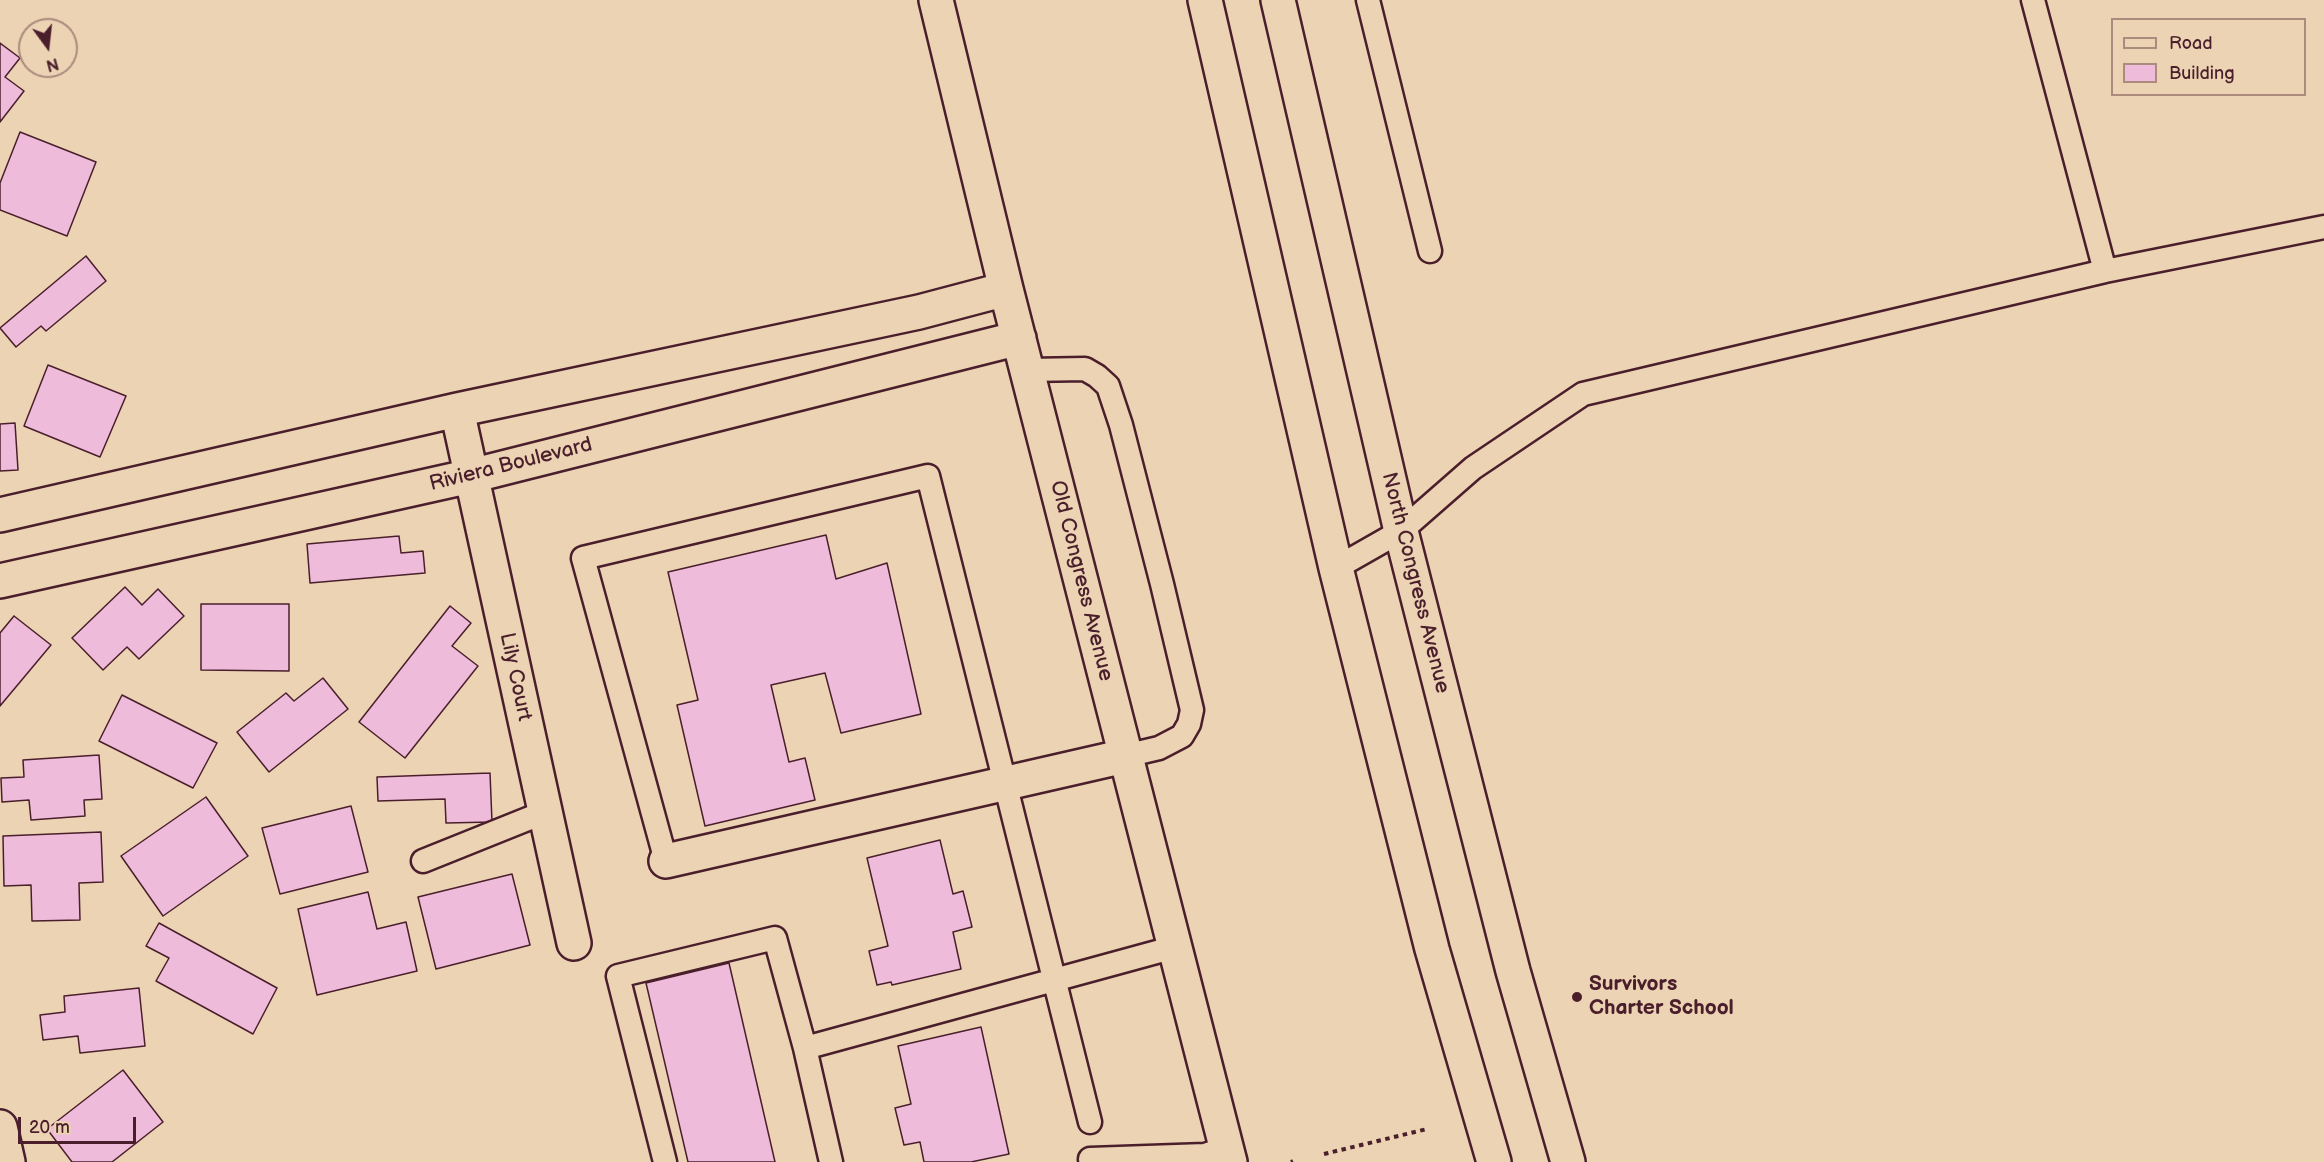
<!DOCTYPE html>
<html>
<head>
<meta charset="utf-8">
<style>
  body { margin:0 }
  #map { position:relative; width:2324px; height:1162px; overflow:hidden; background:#ecd3b4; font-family:"Balsamiq Sans",sans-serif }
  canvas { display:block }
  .legend { position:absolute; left:2111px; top:18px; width:195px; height:78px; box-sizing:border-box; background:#ecd3b4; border:2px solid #ab8b7d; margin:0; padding:8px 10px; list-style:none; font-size:18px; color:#4a1f2b }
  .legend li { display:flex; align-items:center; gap:12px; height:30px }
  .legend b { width:30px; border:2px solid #ab8b7d }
  .north { position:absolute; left:18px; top:18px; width:60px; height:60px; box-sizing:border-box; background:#ecd3b4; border:2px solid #ab8b7d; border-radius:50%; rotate:165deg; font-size:16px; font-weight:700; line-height:24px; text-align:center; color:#4a1f2b }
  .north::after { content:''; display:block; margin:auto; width:21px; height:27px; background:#4a1f2b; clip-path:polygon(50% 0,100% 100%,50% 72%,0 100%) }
  .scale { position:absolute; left:18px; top:1117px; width:118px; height:27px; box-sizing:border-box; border:3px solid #4a1f2b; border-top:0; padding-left:8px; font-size:18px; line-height:21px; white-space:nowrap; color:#4a1f2b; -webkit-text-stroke:4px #ecd3b4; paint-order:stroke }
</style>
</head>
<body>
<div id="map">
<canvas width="2324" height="1162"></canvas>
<ul class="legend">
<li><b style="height:8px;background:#ecd3b4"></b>Road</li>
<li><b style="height:16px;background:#eebcda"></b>Building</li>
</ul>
<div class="north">N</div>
<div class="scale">20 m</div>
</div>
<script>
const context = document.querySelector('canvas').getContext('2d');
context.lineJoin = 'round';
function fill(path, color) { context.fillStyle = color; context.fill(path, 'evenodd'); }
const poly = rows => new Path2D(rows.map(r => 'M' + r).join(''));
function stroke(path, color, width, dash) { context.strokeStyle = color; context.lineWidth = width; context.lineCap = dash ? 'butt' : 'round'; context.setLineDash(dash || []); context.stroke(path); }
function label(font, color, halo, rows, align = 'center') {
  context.font = font + ' "Balsamiq Sans",sans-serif'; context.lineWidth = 5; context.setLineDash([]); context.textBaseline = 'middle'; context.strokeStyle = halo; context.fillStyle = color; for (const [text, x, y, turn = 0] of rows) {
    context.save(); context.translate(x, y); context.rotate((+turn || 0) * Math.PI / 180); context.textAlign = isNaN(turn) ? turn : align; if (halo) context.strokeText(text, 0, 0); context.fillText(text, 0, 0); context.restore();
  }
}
const building = poly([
  [0,43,20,58,5,77,24,91,0,122,0,43],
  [20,132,96,162,67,236,0,210,0,183,20,132],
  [86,256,106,281,46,331,41,326,16,347,0,328,86,256],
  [48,365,126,396,100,457,24,426,48,365],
  [15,423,18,470,0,471,0,424,15,423],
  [826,535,836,579,887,563,921,714,841,733,825,673,771,685,789,762,805,758,815,800,705,826,677,705,698,700,668,572,826,535],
  [399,536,401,553,423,551,425,573,310,583,307,544,399,536],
  [125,587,142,605,158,589,184,616,139,659,127,647,103,670,72,638,125,587],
  [201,604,289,604,289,671,201,670,201,604],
  [450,606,471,623,452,646,478,666,405,758,359,722,450,606],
  [14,616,51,645,0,706,0,633,14,616],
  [323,678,348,709,269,772,237,732,286,693,294,701,323,678],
  [122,695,217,743,193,788,99,741,122,695],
  [99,755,102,799,84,800,85,816,31,820,29,800,2,802,1,778,24,777,23,760,99,755],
  [490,773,492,822,446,823,445,799,378,801,377,777,490,773],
  [206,797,248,856,163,916,121,856,206,797],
  [351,806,368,872,280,894,262,828,351,806],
  [101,832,103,882,79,883,80,920,32,921,31,885,4,886,3,836,101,832],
  [940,840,953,894,963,891,972,927,953,932,961,969,892,985,891,982,877,985,869,951,888,946,867,858,940,840],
  [512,874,530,945,436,969,418,897,512,874],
  [368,892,377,929,406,922,417,971,317,995,298,909,368,892],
  [159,923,277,988,253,1034,156,981,169,958,146,946,159,923],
  [729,963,775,1162,688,1162,646,983,729,963],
  [139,988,145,1046,80,1053,78,1036,43,1040,40,1015,65,1012,64,996,139,988],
  [981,1027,1009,1154,971,1162,924,1162,920,1142,904,1145,895,1108,911,1104,898,1046,981,1027],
  [123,1070,163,1122,112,1162,72,1162,47,1129,123,1070]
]);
fill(building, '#eebcda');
stroke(building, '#4a1f2b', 1.5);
const lane = poly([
  [1368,0,1430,251],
  [2105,271,2324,227],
  [1028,370,1085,369,1097,376,1108,386,1121,425,1162,584,1192,710,1189,724,1182,736,1159,748,1125,756],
  [1336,568,1401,531,1473,468,1583,394,2105,271,2033,0],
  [423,861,545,812],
  [666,861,583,558,928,476,1090,1122],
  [805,1048,1175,947],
  [1090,1159,1205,1155,1226,1148],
  [665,1162,618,976,775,938,805,1048,831,1162]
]);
const street = poly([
  [936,0,1006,289,1230,1162],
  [457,410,574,943],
  [0,515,457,410,919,312,1006,289],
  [0,581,471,476,1019,338],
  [666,861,1125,756],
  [0,1127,8,1162]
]);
const secondary = poly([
  [1205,0,1336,568,1432,949,1494,1162],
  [1278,0,1401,531,1513,971,1568,1162]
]);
stroke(lane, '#4a1f2b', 27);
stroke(street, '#4a1f2b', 38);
stroke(secondary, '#4a1f2b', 38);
stroke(poly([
  [1324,1154,1427,1129],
  [1291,1162,1293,1161]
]), '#4a1f2b', 4, [4.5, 4.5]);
stroke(lane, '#ecd3b4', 22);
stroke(street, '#ecd3b4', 33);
stroke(secondary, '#ecd3b4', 33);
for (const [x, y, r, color] of [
  [1577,997,6,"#4a1f2b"]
]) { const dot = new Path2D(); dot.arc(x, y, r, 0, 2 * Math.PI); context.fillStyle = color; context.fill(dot); stroke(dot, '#ecd3b4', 2); }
label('21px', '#4a1f2b', '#ecd3b4', [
  ["Riviera Boulevard",511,465,-14],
  ["Old Congress Avenue",1081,581,76],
  ["North Congress Avenue",1415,583,76],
  ["Lily Court",515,677,78]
]);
label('bold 21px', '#4a1f2b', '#ecd3b4', [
  ["Survivors",1589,985],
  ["Charter School",1589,1009]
], 'left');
</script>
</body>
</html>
